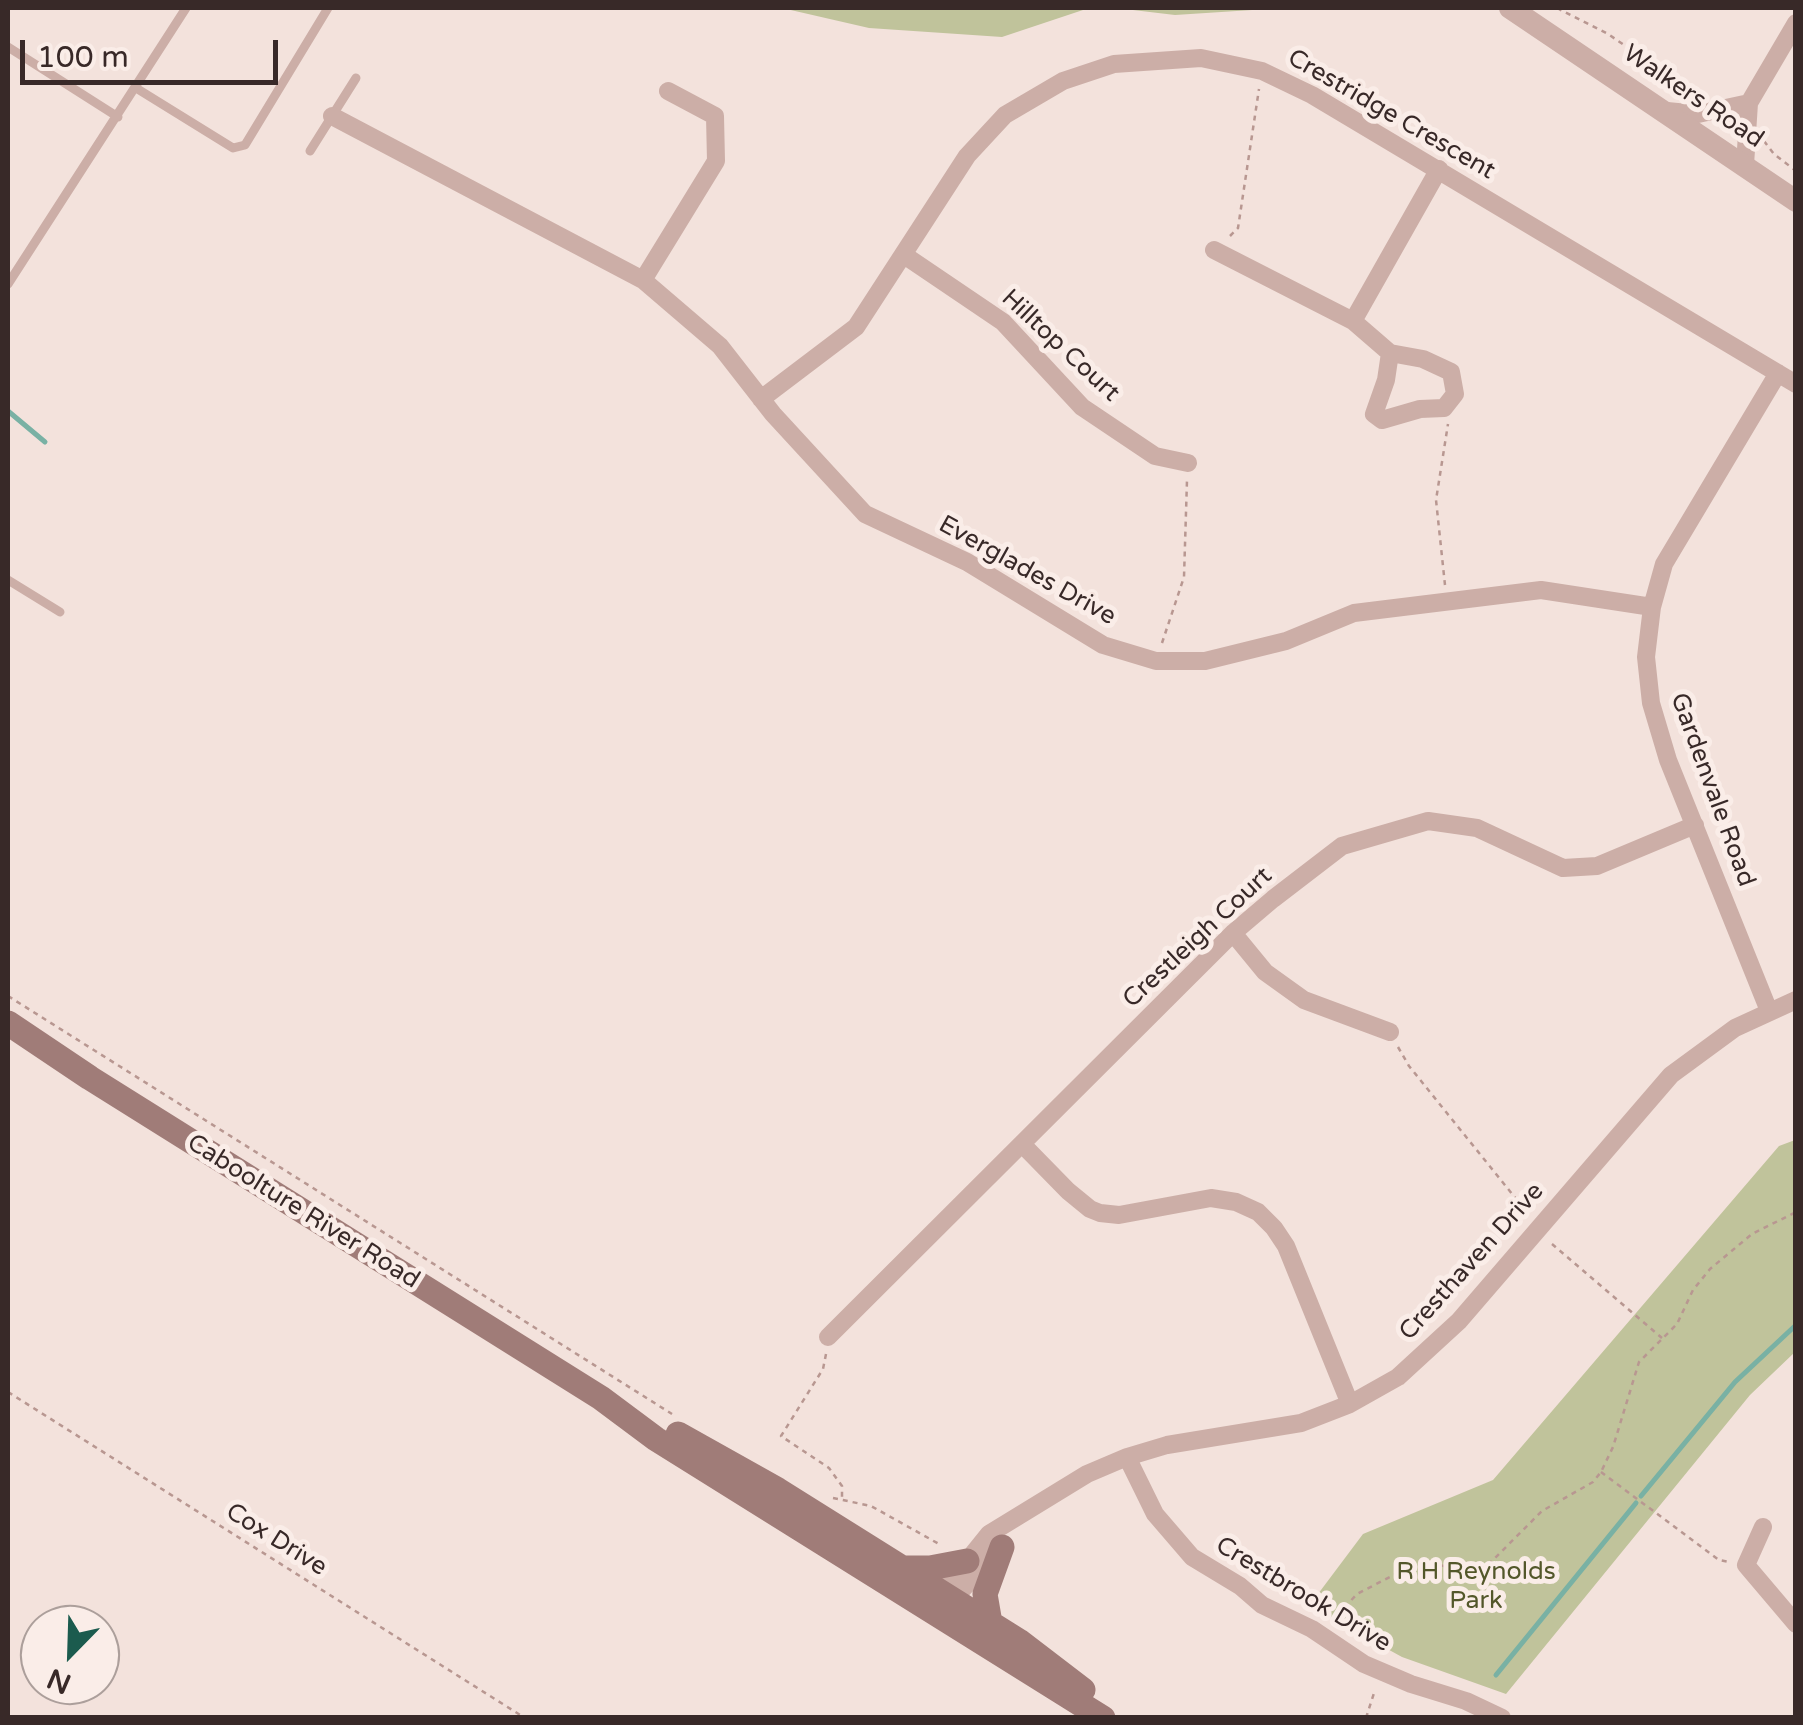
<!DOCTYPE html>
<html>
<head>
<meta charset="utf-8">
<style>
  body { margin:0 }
  #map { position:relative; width:1803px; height:1725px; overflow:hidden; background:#f3e2dc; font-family:"Varela Round",sans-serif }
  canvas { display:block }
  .frame { position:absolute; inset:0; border:10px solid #382928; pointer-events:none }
  .north { position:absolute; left:20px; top:1605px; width:100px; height:100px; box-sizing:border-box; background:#faede8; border:2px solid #ac9f9b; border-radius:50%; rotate:203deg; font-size:28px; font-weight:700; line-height:40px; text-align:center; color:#382928 }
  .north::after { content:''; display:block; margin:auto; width:35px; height:45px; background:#1b5b4e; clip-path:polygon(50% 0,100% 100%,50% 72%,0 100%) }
  .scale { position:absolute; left:20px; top:40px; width:258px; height:45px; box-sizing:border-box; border:5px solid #382928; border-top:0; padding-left:12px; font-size:30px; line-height:35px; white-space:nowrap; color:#382928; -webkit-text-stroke:8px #faede8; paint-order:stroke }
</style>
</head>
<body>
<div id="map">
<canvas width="1803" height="1725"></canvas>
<div class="frame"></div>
<div class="north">N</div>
<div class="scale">100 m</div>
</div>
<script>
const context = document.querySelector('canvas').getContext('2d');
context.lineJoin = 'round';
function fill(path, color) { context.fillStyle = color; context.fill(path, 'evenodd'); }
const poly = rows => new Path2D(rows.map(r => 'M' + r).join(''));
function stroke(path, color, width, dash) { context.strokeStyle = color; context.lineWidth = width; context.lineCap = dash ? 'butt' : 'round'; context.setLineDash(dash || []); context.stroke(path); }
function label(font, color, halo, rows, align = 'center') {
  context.font = font + ' "Varela Round",sans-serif'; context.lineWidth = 10; context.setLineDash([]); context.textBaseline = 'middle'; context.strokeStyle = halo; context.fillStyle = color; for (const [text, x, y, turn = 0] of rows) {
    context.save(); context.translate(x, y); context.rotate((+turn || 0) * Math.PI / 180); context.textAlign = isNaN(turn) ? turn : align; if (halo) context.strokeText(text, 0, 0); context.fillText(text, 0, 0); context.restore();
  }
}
fill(poly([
  [782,8,1089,8,1002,37,869,28],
  [1116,8,1283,8,1175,15],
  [1795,1140,1795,1352,1750,1395,1506,1694,1402,1657,1309,1606,1363,1534,1493,1480,1779,1146]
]), '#c0c39b');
stroke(poly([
  [8,411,45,442],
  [1641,1496,1735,1382,1796,1325],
  [1496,1675,1636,1503]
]), '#79b1a4', 5);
stroke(poly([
  [1557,8,1608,34,1696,94],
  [1764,141,1774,154,1796,171],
  [1230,236,1238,228,1259,89],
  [1445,585,1436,500,1448,424],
  [1162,643,1184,577,1187,480],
  [8,996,672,1414],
  [1398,1047,1409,1066,1521,1205,1518,1225],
  [1552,1244,1662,1338],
  [826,1354,823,1369,781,1436,829,1468,842,1486,842,1498],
  [8,1392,525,1718],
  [1601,1472,1719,1560,1729,1562],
  [833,1498,871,1506,939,1544],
  [1331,1622,1357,1594,1411,1566,1434,1563,1459,1571,1483,1570,1542,1511,1593,1482,1601,1472,1613,1447,1639,1362,1677,1324,1693,1290,1710,1269,1752,1234,1796,1212],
  [1366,1718,1375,1690]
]), '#b89791', 2.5, [5, 5]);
stroke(poly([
  [8,47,118,117],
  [136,88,233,148,245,145,328,8],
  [310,151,356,78],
  [8,284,186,8],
  [8,580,60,612]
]), '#ccaea7', 9);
stroke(poly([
  [1667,111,1698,114,1749,103],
  [332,116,643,280,720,346,773,414,865,514,967,562,1103,645,1156,661,1205,661,1286,641,1354,613,1541,590,1652,607],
  [1745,165,1749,103,1796,23],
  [1214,250,1353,321],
  [904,255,1003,322,1082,407,1155,456,1188,463],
  [643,280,716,161,715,116,668,91],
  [1390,353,1386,380,1374,414,1382,420,1420,409,1444,408,1455,394,1451,372,1423,359,1390,353,1353,321,1439,169],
  [761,399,856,327,967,156,1005,115,1063,81,1114,64,1201,58,1262,71,1312,95,1796,384],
  [1233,933,1265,972,1304,1000,1390,1032],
  [1769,1011,1668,760,1651,703,1646,657,1652,607,1664,564,1778,373],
  [1022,1144,1068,1191,1090,1209,1100,1213,1119,1215,1211,1198,1236,1202,1258,1212,1274,1228,1286,1246,1350,1404],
  [828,1337,1233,933,1273,899,1342,846,1428,821,1477,828,1563,868,1597,866,1695,825],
  [1127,1457,1155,1514,1192,1557,1240,1586,1262,1605,1312,1629,1364,1664,1411,1684,1466,1701,1502,1718],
  [1763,1527,1746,1565,1796,1624],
  [935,1601,989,1534,1087,1474,1127,1457,1167,1445,1301,1423,1350,1404,1398,1377,1459,1321,1671,1075,1735,1028,1796,1000],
  [948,1605,998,1551]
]), '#ccaea7', 18);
stroke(poly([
  [1510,8,1796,201]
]), '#ccaea7', 22);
stroke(poly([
  [8,1023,90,1078,601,1398,656,1439,1103,1718],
  [678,1434,778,1490,1019,1641,1083,1690],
  [903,1568,930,1568,967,1561],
  [990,1623,985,1594,1002,1547]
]), '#a07c78', 25);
label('25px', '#382928', '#faede8', [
  ["Walkers Road",1693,97,34],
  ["Crestridge Crescent",1391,115,30],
  ["Hilltop Court",1060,346,43],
  ["Everglades Drive",1027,571,29],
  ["Gardenvale Road",1712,790,70],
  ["Crestleigh Court",1198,938,-43],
  ["Caboolture River Road",303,1212,32],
  ["Cresthaven Drive",1472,1262,-48],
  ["Cox Drive",276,1540,32],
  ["Crestbrook Drive",1303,1595,31]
]);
label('25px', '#53572a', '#faede8', [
  ["R H Reynolds",1476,1572],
  ["Park",1476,1601]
]);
</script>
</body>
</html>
